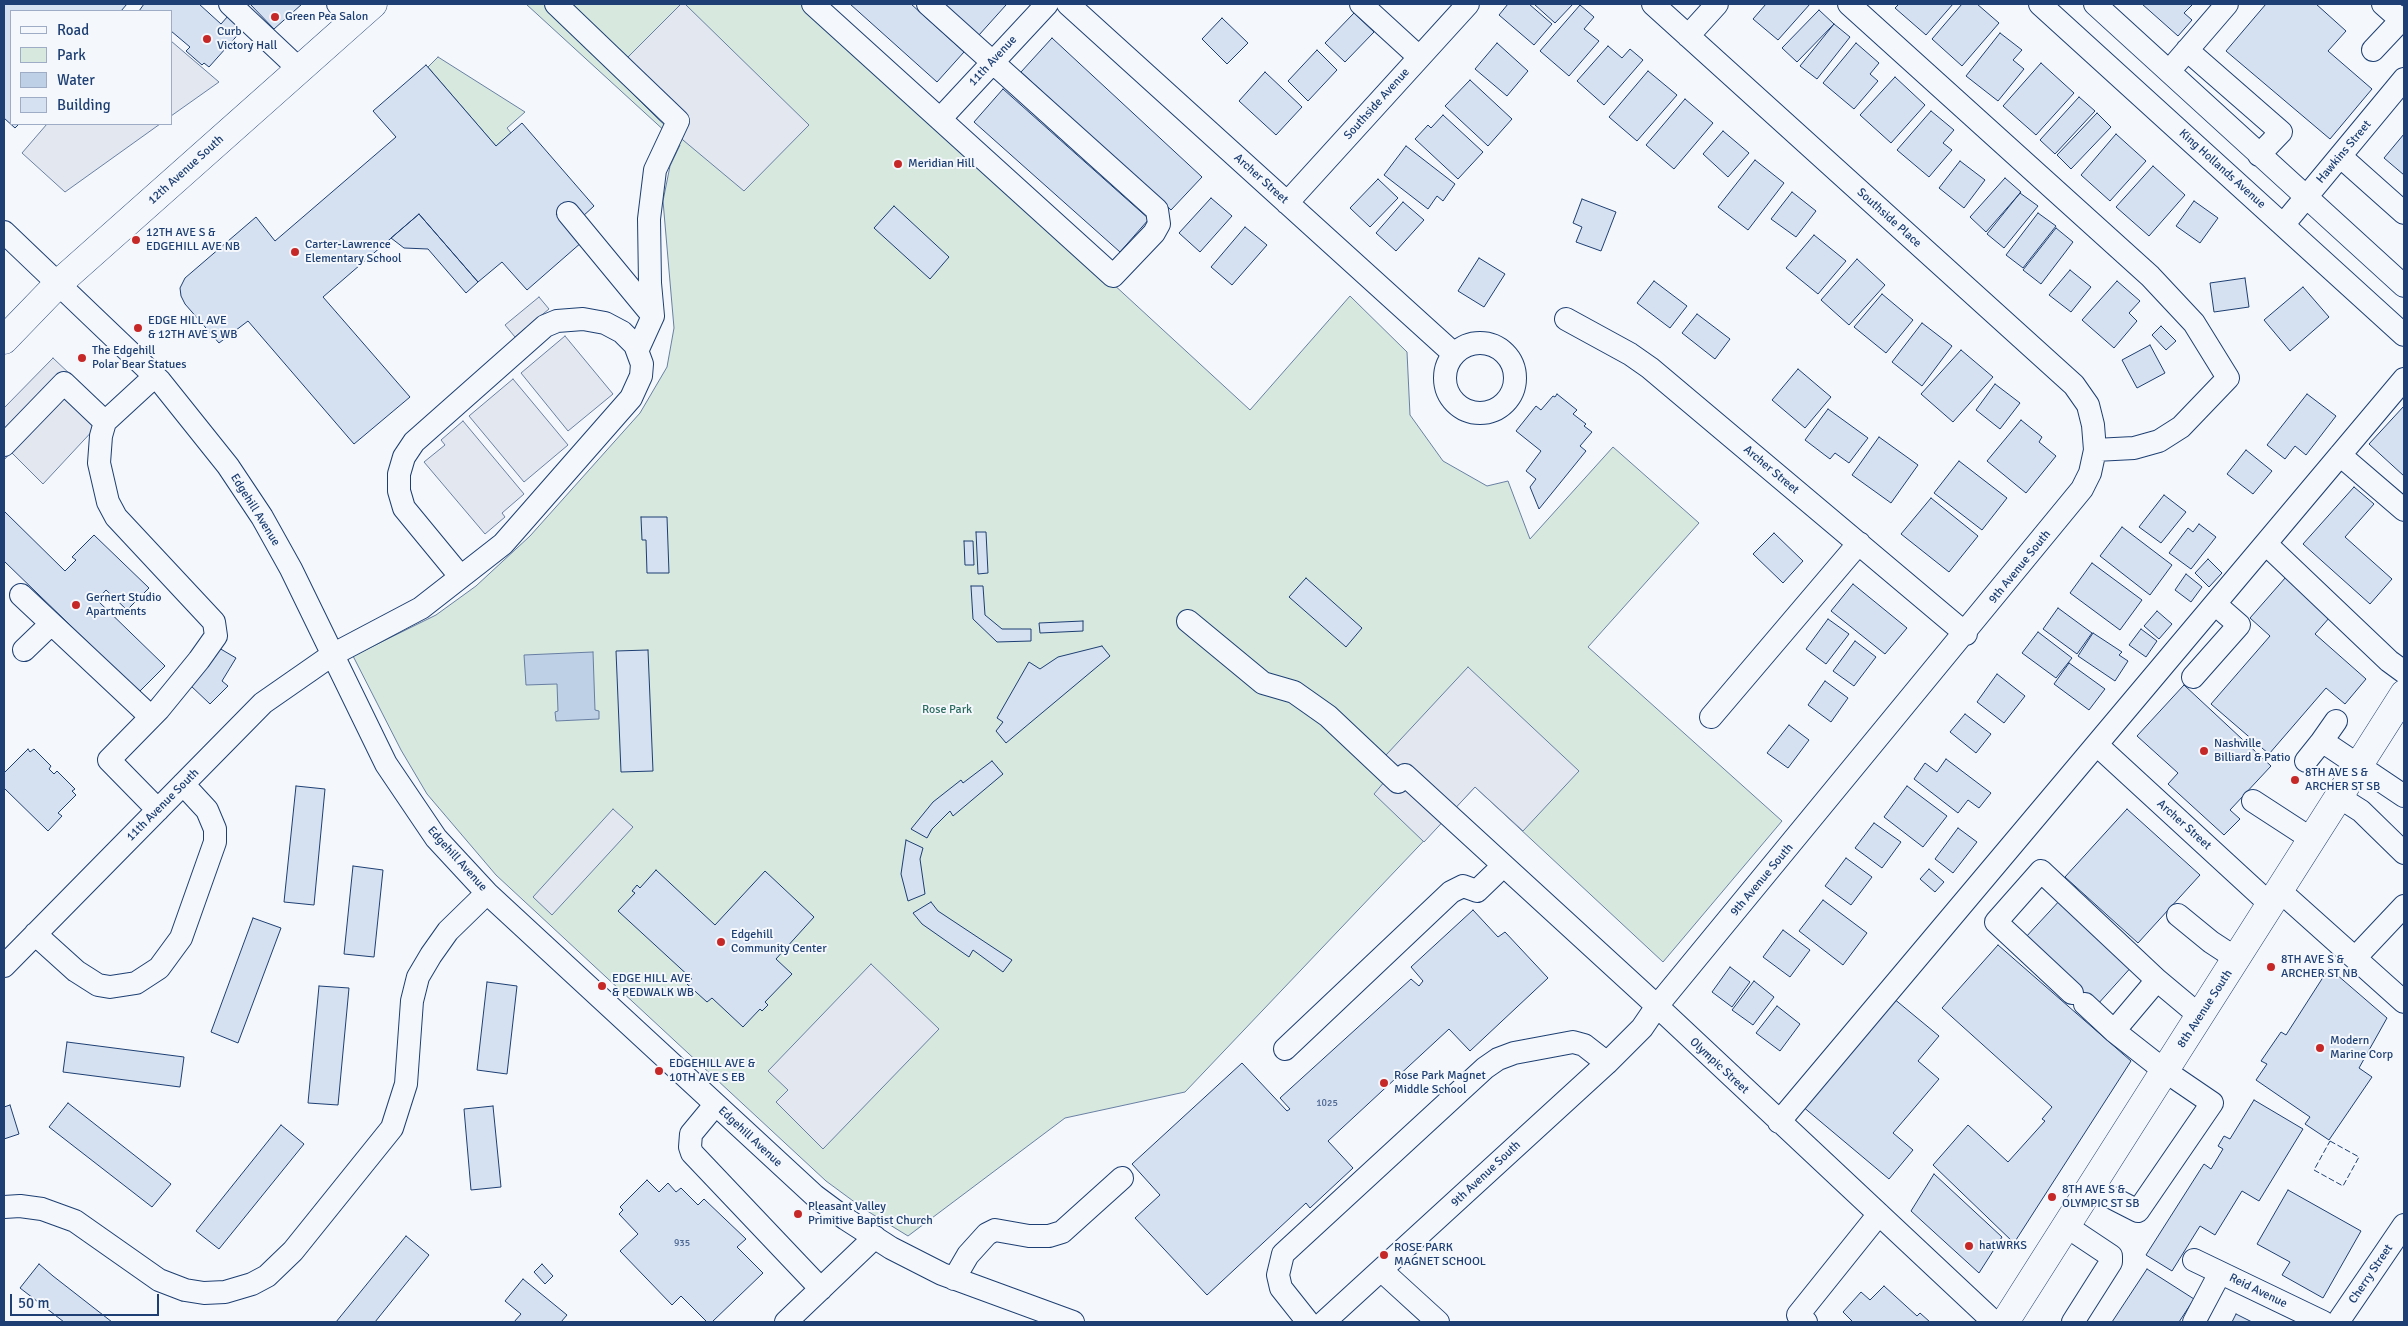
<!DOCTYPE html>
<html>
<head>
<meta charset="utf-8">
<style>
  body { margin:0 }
  #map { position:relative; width:2408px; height:1326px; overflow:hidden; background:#f4f7fb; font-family:Signika,sans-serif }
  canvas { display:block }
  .frame { position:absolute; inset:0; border:5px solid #1d3f73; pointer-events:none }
  .legend { position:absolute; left:10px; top:10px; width:162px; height:115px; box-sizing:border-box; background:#f4f7fb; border:1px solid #9eadc5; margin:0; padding:6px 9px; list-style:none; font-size:15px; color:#1d3f73 }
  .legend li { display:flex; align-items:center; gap:10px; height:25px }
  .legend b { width:25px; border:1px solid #9eadc5 }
  .scale { position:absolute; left:10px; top:1294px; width:149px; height:22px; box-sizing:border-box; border:2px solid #1d3f73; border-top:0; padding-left:6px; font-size:15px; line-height:18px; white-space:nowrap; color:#1d3f73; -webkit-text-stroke:4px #f4f7fb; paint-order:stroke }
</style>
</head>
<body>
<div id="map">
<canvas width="2408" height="1326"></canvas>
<div class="frame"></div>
<ul class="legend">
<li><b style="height:6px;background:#f4f7fb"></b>Road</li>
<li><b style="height:14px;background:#d7e8df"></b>Park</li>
<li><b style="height:14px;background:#bed0e5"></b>Water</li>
<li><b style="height:14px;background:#d5e0f0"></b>Building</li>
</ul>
<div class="scale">50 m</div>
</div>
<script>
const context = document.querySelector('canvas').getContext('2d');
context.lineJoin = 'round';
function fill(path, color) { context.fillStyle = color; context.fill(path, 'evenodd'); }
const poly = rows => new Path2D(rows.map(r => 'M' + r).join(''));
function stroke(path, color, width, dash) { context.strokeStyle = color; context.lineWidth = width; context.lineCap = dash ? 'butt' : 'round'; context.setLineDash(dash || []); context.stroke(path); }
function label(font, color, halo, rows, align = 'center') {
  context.font = font + ' Signika,sans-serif'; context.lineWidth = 4; context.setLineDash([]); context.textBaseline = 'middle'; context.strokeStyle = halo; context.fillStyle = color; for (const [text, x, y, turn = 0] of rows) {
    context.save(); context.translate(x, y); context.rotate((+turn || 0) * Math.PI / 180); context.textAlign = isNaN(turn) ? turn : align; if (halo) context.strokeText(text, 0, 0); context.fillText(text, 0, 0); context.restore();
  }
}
const green = poly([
  [526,4,809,4,1250,410,1350,296,1407,352,1410,415,1443,461,1487,486,1508,481,1530,539,1613,447,1699,523,1588,647,1782,821,1663,962,1475,787,1185,1092,1065,1118,908,1236,864,1209,826,1181,496,875,427,794,401,750,353,656,436,615,476,586,530,536,640,413,667,367,674,328,663,201,670,166,680,145,526,4],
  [438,57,525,112,507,128,511,133,496,146,428,67,438,57]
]);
fill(green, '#d7e8df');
stroke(green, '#687fa3', 1);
const parking = poly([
  [681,4,685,4,809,125,744,191,659,120,612,73,681,4],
  [171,41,219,82,171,116,171,41],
  [47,124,160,124,65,192,22,153,47,124],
  [539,297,549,309,515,337,505,325,539,297],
  [565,336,613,394,568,431,521,373,565,336],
  [53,358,110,412,43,484,11,452,4,460,4,408,53,358],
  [513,379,568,445,524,482,469,416,513,379],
  [463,421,524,494,502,513,505,517,485,534,424,462,445,445,441,440,463,421],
  [1468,667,1579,771,1523,831,1475,787,1424,842,1374,794,1385,781,1373,769,1468,667],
  [613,809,633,827,552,915,533,897,613,809],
  [871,964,939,1029,823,1149,776,1102,788,1090,768,1071,871,964]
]);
fill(parking, '#e3e8f0');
stroke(parking, '#687fa3', 1);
const water = poly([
  [593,652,595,710,599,711,599,719,556,721,555,712,558,711,557,684,526,685,524,655,593,652]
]);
fill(water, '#bed0e5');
stroke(water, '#687fa3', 1);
const building = poly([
  [4,4,127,4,121,11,11,11,11,124,19,124,15,128,4,118,4,4],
  [144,4,199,4,221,24,228,16,243,29,209,67,204,63,202,65,186,51,190,47,171,31,171,11,139,11,144,4],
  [250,4,302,4,274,29,250,4],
  [850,4,911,4,964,52,937,82,850,4],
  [944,4,1005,4,1006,5,979,35,944,4],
  [1508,4,1529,4,1552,24,1534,45,1499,15,1508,4],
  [1534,4,1573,4,1555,23,1534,4],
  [1766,4,1810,4,1778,40,1753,19,1766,4],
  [1899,4,1953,4,1926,35,1895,8,1899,4],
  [1962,4,1977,4,1999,23,1962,66,1932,39,1962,4],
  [2142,4,2193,4,2184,13,2192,20,2178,36,2142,4],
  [2266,4,2316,4,2346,31,2328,51,2372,89,2330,139,2226,51,2266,4],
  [1580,5,1594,17,1584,29,1599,41,1569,76,1540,51,1580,5],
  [1819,10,1834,24,1797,62,1782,48,1819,10],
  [1354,13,1374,32,1345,62,1325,43,1354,13],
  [1222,18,1248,43,1227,64,1202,39,1222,18],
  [1834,24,1850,37,1817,79,1800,66,1834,24],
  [2000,33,2022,50,2013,60,2024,69,1998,101,1966,76,2000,33],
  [1052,38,1202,177,1171,210,1021,72,1052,38],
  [1497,43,1528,71,1507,96,1475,69,1497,43],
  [1856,43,1879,63,1870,74,1878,81,1854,109,1823,83,1856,43],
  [1608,46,1622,58,1630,49,1643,60,1604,105,1577,81,1608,46],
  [1317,50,1337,70,1308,101,1288,81,1317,50],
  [2041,63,2074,93,2036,135,2003,106,2041,63],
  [426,65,496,146,522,123,594,206,582,217,569,202,556,214,582,242,527,290,502,262,478,282,419,214,323,297,410,397,354,444,248,321,219,343,185,304,181,296,180,288,185,278,256,217,275,241,396,137,373,111,426,65],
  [1648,71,1677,95,1637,141,1609,117,1648,71],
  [1265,72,1302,107,1276,135,1239,101,1265,72],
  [1895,77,1925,105,1891,143,1860,115,1895,77],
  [1470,80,1512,119,1488,146,1445,106,1470,80],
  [1003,89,1149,219,1120,252,974,122,1003,89],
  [2079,97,2095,111,2055,154,2040,140,2079,97],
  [1685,99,1713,123,1674,169,1646,145,1685,99],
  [1931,111,1954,130,1943,143,1952,150,1929,177,1897,150,1931,111],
  [2097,113,2111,127,2071,169,2057,155,2097,113],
  [1443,115,1483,152,1458,179,1415,139,1428,125,1431,128,1443,115],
  [1723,131,1749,153,1728,177,1703,154,1723,131],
  [2116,134,2146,161,2110,201,2081,175,2116,134],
  [2404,134,2404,175,2384,158,2404,134],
  [1406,146,1455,184,1443,201,1437,196,1428,209,1384,175,1406,146],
  [1755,160,1784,183,1748,230,1718,207,1755,160],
  [1960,161,1985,180,1964,208,1939,188,1960,161],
  [2153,166,2185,195,2149,236,2116,207,2153,166],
  [2005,178,2021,192,1986,232,1970,217,2005,178],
  [1378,179,1398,198,1370,227,1350,208,1378,179],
  [1792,192,1816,211,1796,237,1771,219,1792,192],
  [2020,193,2038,206,2004,248,1987,234,2020,193],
  [1211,198,1232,216,1200,252,1179,233,1211,198],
  [1582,199,1616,212,1601,251,1576,242,1582,227,1573,223,1582,199],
  [2194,201,2218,218,2200,243,2176,226,2194,201],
  [1403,202,1424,220,1396,251,1376,233,1403,202],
  [894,206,949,257,930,279,874,228,894,206],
  [2038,213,2056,226,2023,268,2006,255,2038,213],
  [419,214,478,282,466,293,428,249,404,248,391,238,419,214],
  [1245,227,1267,245,1232,285,1211,267,1245,227],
  [2056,228,2073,242,2041,284,2023,270,2056,228],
  [1814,235,1846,261,1818,294,1786,268,1814,235],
  [1479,258,1505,274,1484,307,1458,291,1479,258],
  [1857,259,1885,285,1849,325,1821,300,1857,259],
  [2070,270,2091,287,2071,312,2049,295,2070,270],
  [2245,278,2249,307,2214,312,2210,283,2245,278],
  [1654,281,1687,306,1670,328,1637,303,1654,281],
  [2117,281,2140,301,2129,313,2137,321,2114,348,2082,320,2117,281],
  [2303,287,2329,317,2290,351,2264,320,2303,287],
  [1882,294,1913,320,1886,353,1854,327,1882,294],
  [1697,314,1730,339,1715,359,1682,333,1697,314],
  [1922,323,1952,346,1922,386,1892,362,1922,323],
  [2161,326,2176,341,2166,350,2152,335,2161,326],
  [2150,345,2165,373,2137,388,2122,360,2150,345],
  [1961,350,1993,377,1953,422,1921,394,1961,350],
  [1798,369,1831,397,1805,428,1772,400,1798,369],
  [1995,384,2020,403,2000,429,1976,410,1995,384],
  [1557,394,1577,410,1573,414,1586,424,1584,426,1592,432,1580,446,1586,451,1539,509,1530,487,1536,479,1526,471,1541,451,1516,431,1536,406,1541,410,1553,396,1555,397,1557,394],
  [2307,394,2336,416,2306,455,2295,446,2285,459,2267,445,2307,394],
  [2404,406,2404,476,2369,444,2404,406],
  [1828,409,1868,438,1849,463,1835,453,1830,459,1805,440,1828,409],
  [2021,420,2042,437,2039,442,2056,456,2026,493,1987,461,2021,420],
  [1879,437,1918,465,1891,503,1852,475,1879,437],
  [2246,450,2272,471,2253,494,2227,474,2246,450],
  [1959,461,2007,498,1982,530,1934,493,1959,461],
  [2354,487,2374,504,2345,537,2392,579,2370,604,2303,544,2354,487],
  [2164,495,2186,512,2161,543,2139,527,2164,495],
  [1931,498,1978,536,1949,572,1901,534,1931,498],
  [4,511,65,571,76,560,72,557,94,535,149,588,127,610,106,590,97,600,165,666,139,692,4,561,4,511],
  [641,517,667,517,669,573,647,573,646,540,642,540,641,517],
  [2199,524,2216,537,2191,569,2169,553,2188,528,2193,532,2199,524],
  [2122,527,2172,565,2150,595,2100,556,2122,527],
  [976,532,986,532,988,573,978,574,976,532],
  [1774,533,1803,561,1783,583,1753,554,1774,533],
  [964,541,973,541,974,565,965,565,964,541],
  [2208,559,2222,573,2209,587,2195,573,2208,559],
  [2092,563,2142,600,2120,630,2070,593,2092,563],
  [2186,574,2202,587,2191,602,2175,590,2186,574],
  [2286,577,2330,617,2315,634,2366,679,2345,704,2326,688,2269,754,2211,704,2270,636,2250,618,2286,577],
  [1306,578,1362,628,1346,647,1289,597,1306,578],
  [1853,584,1907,628,1885,654,1831,611,1853,584],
  [971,586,983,586,985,615,1002,629,1031,629,1031,641,997,642,973,619,971,586],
  [2058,608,2092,633,2077,654,2043,629,2058,608],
  [2157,611,2172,624,2159,639,2144,626,2157,611],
  [1828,619,1849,634,1826,664,1806,649,1828,619],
  [1083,621,1083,631,1040,633,1039,623,1083,621],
  [2141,629,2157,641,2146,657,2129,645,2141,629],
  [2038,632,2072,658,2056,678,2022,653,2038,632],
  [2093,633,2122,652,2119,655,2128,661,2115,681,2078,656,2093,633],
  [1855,641,1876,657,1854,686,1833,671,1855,641],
  [1102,646,1110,656,1006,743,996,731,1003,722,997,718,1029,662,1040,669,1058,657,1102,646],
  [219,648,236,658,222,681,228,686,210,704,190,685,219,648],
  [648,650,653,771,621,772,616,651,648,650],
  [2069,663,2105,689,2089,710,2054,684,2069,663],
  [1997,674,2025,696,2004,723,1977,702,1997,674],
  [1825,681,1848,698,1831,722,1808,705,1825,681],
  [2184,685,2271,766,2230,810,2240,819,2224,835,2168,784,2178,773,2137,736,2184,685],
  [1965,714,1991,734,1976,753,1950,732,1965,714],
  [1789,725,1809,740,1788,768,1767,753,1789,725],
  [28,749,30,752,34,749,51,766,49,769,54,774,57,771,75,789,72,791,76,795,58,813,62,816,48,831,4,788,4,773,28,749],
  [1946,759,1991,793,1979,808,1968,800,1958,813,1914,779,1925,763,1937,772,1946,759],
  [992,761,1003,774,953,816,950,811,932,829,927,838,911,829,933,802,961,780,963,783,992,761],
  [296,786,325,789,314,905,284,902,296,786],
  [1907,786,1947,816,1923,847,1884,817,1907,786],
  [2127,809,2200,875,2138,943,2065,877,2127,809],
  [1874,823,1901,842,1882,868,1855,848,1874,823],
  [1958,828,1977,842,1953,873,1935,859,1958,828],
  [906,840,923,848,920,859,925,894,908,901,901,874,906,840],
  [1846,858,1872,877,1851,905,1825,886,1846,858],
  [353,866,383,870,374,957,344,954,353,866],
  [1929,869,1944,882,1935,892,1920,879,1929,869],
  [656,870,715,925,765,871,814,917,776,959,792,974,765,1002,768,1005,762,1011,760,1009,743,1027,712,998,707,1002,687,984,692,979,618,911,635,893,632,891,637,885,640,888,656,870],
  [2062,898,2134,964,2097,1005,2025,938,2062,898],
  [1823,900,1867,933,1843,965,1799,931,1823,900],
  [931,902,938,911,1012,960,1003,972,973,950,969,957,922,924,913,913,931,902],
  [1473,910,1498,937,1505,932,1548,978,1470,1051,1449,1029,1328,1141,1353,1168,1310,1208,1306,1203,1207,1295,1135,1218,1160,1195,1132,1164,1242,1063,1287,1111,1290,1109,1280,1098,1411,979,1419,986,1423,981,1411,967,1473,910],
  [253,918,281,928,238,1043,211,1032,253,918],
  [1783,930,1810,950,1790,977,1763,957,1783,930],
  [1998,945,2131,1061,2014,1243,1933,1165,1968,1125,2008,1162,2045,1121,2042,1119,2052,1107,1942,1008,1998,945],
  [1730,967,1750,982,1732,1007,1712,992,1730,967],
  [2329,968,2387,1018,2359,1068,2372,1077,2329,1140,2305,1124,2310,1117,2256,1080,2267,1064,2261,1061,2281,1032,2286,1035,2329,968],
  [1754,981,1774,997,1753,1025,1732,1010,1754,981],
  [487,982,517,986,507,1074,477,1070,487,982],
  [319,986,349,988,338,1105,308,1103,319,986],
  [1893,998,1939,1036,1918,1061,1939,1079,1893,1133,1913,1150,1889,1179,1802,1106,1893,998],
  [1777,1006,1800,1024,1780,1051,1756,1033,1777,1006],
  [67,1042,184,1057,180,1087,63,1072,67,1042],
  [2254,1100,2303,1129,2259,1201,2242,1191,2215,1235,2200,1226,2172,1271,2146,1255,2204,1164,2211,1169,2223,1149,2218,1146,2224,1136,2230,1139,2254,1100],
  [68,1103,171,1184,152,1207,49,1127,68,1103],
  [10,1105,19,1134,4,1139,4,1107,10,1105],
  [493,1106,501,1187,471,1190,464,1109,493,1106],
  [281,1125,304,1144,219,1249,196,1231,281,1125],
  [1934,1174,2002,1237,1979,1273,1911,1211,1934,1174],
  [647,1180,659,1192,668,1183,676,1192,681,1188,698,1205,704,1199,746,1239,737,1247,763,1273,712,1322,707,1322,681,1296,672,1305,620,1251,638,1234,619,1214,623,1210,620,1207,647,1180],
  [2288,1190,2361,1231,2323,1298,2282,1275,2290,1262,2257,1244,2288,1190],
  [406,1236,429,1255,375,1322,336,1322,406,1236],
  [39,1264,53,1276,112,1322,64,1322,20,1288,39,1264],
  [542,1264,553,1276,545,1284,534,1272,542,1264],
  [2147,1269,2194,1299,2179,1322,2112,1322,2147,1269],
  [523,1279,567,1315,561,1322,514,1322,521,1314,505,1301,523,1279],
  [1884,1286,1917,1316,1920,1313,1930,1322,1853,1322,1843,1312,1861,1292,1870,1300,1884,1286],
  [2236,1314,2252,1322,2232,1322,2236,1314]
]);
fill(building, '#d5e0f0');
stroke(building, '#1d3f73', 1);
const minor = poly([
  [230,4,299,69],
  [338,4,352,22],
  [556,4,678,121,655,170,649,219,650,283,653,316,638,349],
  [813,4,1113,276,1154,233,1159,224,1157,210,928,4],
  [1068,4,1454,354],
  [1361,4,1419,57],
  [1849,4,2150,276,2194,323,2228,378,2181,427,2159,441,2134,448,2095,450],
  [2040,4,2404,335],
  [2095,4,2404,286],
  [2383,4,2401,20],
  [1688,36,1717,4],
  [2187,50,2281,132,2259,155],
  [2373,50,2404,17],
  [2177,62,2227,4],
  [941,118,1047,4],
  [2340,156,2404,213],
  [1287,203,1468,4],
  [568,213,653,316],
  [2283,225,2404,79],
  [4,232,160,381,228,466,262,517,291,569,386,764,436,838,487,893,815,1196,846,1219,891,1248,942,1274,1073,1322],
  [1566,319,1630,354,1650,368,1966,634],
  '1445 378a35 35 0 1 1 70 0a35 35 0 1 1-70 0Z',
  [105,422,155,376],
  [4,445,64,383,105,422,101,436,99,463,108,502,116,517,214,622,216,636,199,660,159,709,109,760,158,810],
  [2340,455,2404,510],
  [2266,544,2389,661,2404,672],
  [21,595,151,717],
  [1188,621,1263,683,1294,692,1328,716,1398,782,1405,775,1657,1006,1994,1322],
  [24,650,51,624],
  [2193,677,2239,625,2215,604],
  [1711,717,1859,543],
  [2336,721,2322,741,2404,796],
  [2097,745,2271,905],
  [2306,761,2322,741],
  [2339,797,2361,811,2404,853],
  [2253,801,2313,840],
  [2280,891,2404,1002],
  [2178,915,2211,942,2237,959],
  [35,934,76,971,98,985,110,987,136,983,159,968,181,938,215,842,215,829,207,810,183,784],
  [2355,958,2404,906],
  [4,966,263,703,332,655,421,608,503,544,631,398,641,376,642,364,635,345,622,332,605,323,583,319,557,321,545,326,414,442,404,457,399,474,399,491,404,508,460,576],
  [2072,993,1996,922,2041,871,2157,980],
  [2085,1004,2114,1031],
  [1285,1049,1451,892,1463,886,1477,891,1503,866],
  [715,1105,691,1134,690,1147,692,1153,821,1289],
  [1779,1122,2404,379],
  [2091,1187,2138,1211,2212,1103,2165,1071,2114,1031,2157,980,2200,1016],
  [4,1207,20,1206,42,1209,75,1221,159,1280,185,1290,204,1293,225,1292,252,1284,267,1276,293,1251,392,1128,406,1084,412,1001,418,977,431,955,448,931,487,893],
  [2066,1226,2111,1256,2111,1262,2073,1322],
  [2194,1260,2323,1322],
  [1381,1270,1438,1322],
  [954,1279,968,1255,987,1234,995,1230,1029,1236,1049,1236,1062,1232,1122,1178],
  [786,1322,875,1237],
  [1308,1322,1281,1288,1278,1275,1283,1254,1485,1068,1498,1059,1514,1053,1573,1042,1584,1045,1607,1063],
  [1324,1322,1607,1063,1642,1028,1657,1006,2082,489,2090,473,2095,450,2093,425,2088,405,2074,385,1653,4],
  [1806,1322,1798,1315,1879,1214],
  [2194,1322,2220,1273],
  [2338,1322,2404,1225]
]);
const major = poly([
  [4,340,59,283,373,4],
  [2005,1322,2404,694]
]);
stroke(minor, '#1d3f73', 24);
stroke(major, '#1d3f73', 29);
stroke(minor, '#f4f7fb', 22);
stroke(major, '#f4f7fb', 28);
stroke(poly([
  [2330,1141,2359,1157,2343,1186,2314,1170,2330,1141]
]), '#1d3f73', 1, [6, 2.5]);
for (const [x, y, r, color] of [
  [275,17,5,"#c62828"],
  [207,39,5,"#c62828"],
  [898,164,5,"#c62828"],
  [136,240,5,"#c62828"],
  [295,252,5,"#c62828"],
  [138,328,5,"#c62828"],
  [82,358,5,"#c62828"],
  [76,605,5,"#c62828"],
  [2204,751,5,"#c62828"],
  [2295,780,5,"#c62828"],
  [721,942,5,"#c62828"],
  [2271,967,5,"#c62828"],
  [602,986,5,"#c62828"],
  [2320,1048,5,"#c62828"],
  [659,1071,5,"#c62828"],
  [1384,1083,5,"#c62828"],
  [2052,1197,5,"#c62828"],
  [798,1214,5,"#c62828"],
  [1969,1246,5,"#c62828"],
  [1384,1255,5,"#c62828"]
]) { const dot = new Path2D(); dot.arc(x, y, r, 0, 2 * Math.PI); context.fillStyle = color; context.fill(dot); stroke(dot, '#f4f7fb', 2); }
label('10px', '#4b6792', null, [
  ["1025",1327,1103],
  ["935",682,1243]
]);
label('12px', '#1d3f73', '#f4f7fb', [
  ["Green Pea Salon",285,17],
  ["Curb",217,32],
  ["Victory Hall",217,46],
  ["Meridian Hill",908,164],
  ["12TH AVE S &",146,233],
  ["EDGEHILL AVE NB",146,247],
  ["Carter-Lawrence",305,245],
  ["Elementary School",305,259],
  ["EDGE HILL AVE",148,321],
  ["& 12TH AVE S WB",148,335],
  ["The Edgehill",92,351],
  ["Polar Bear Statues",92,365],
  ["Gernert Studio",86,598],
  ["Apartments",86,612],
  ["Nashville",2214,744],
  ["Billiard & Patio",2214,758],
  ["8TH AVE S &",2305,773],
  ["ARCHER ST SB",2305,787],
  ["Edgehill",731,935],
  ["Community Center",731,949],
  ["8TH AVE S &",2281,960],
  ["ARCHER ST NB",2281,974],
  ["EDGE HILL AVE",612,979],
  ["& PEDWALK WB",612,993],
  ["Modern",2330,1041],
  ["Marine Corp",2330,1055],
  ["EDGEHILL AVE &",669,1064],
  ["10TH AVE S EB",669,1078],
  ["Rose Park Magnet",1394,1076],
  ["Middle School",1394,1090],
  ["8TH AVE S &",2062,1190],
  ["OLYMPIC ST SB",2062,1204],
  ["Pleasant Valley",808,1207],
  ["Primitive Baptist Church",808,1221],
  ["hatWRKS",1979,1246],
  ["ROSE PARK",1394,1248],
  ["MAGNET SCHOOL",1394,1262]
], 'left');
label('12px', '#1d3f73', '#f4f7fb', [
  ["11th Avenue",993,61,-47],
  ["Southside Avenue",1377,104,-48],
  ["Hawkins Street",2344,152,-50],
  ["King Hollands Avenue",2222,169,42],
  ["12th Avenue South",186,170,-42],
  ["Archer Street",1261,179,42],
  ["Southside Place",1889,218,42],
  ["Archer Street",1771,470,40],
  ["Edgehill Avenue",255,510,58],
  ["9th Avenue South",2020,567,-51],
  ["11th Avenue South",163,805,-45],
  ["Archer Street",2184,825,42],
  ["Edgehill Avenue",457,859,48],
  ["9th Avenue South",1762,880,-50],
  ["8th Avenue South",2205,1009,-57],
  ["Olympic Street",1719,1066,43],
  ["Edgehill Avenue",750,1137,43],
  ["9th Avenue South",1486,1174,-43],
  ["Cherry Street",2371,1274,-56],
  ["Reid Avenue",2258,1291,26]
]);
label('12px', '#2c6c60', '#f4f7fb', [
  ["Rose Park",947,710]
]);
</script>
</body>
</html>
